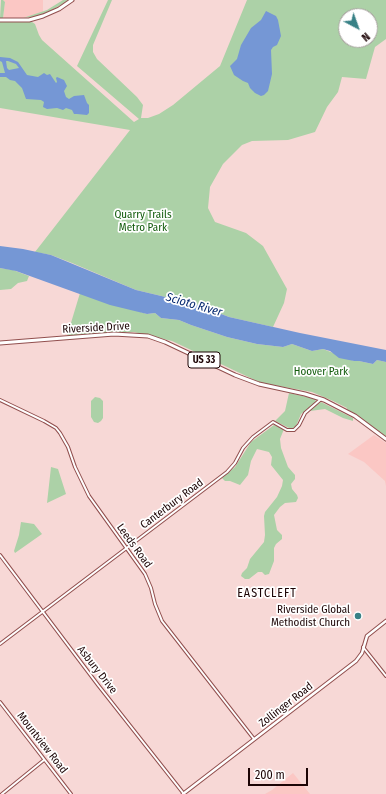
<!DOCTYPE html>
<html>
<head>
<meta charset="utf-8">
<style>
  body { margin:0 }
  #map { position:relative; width:386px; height:794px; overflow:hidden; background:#f7d8d6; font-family:"Fira Sans Condensed",sans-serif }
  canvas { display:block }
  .north { position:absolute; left:338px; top:8px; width:40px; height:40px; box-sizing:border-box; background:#fff; border:1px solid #a49b9b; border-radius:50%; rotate:139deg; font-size:11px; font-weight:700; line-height:16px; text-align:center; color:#1c0405 }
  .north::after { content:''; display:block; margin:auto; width:14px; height:18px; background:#388186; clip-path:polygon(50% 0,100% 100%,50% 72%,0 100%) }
  .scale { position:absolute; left:248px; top:768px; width:60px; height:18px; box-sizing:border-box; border:2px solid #1c0405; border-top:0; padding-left:5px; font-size:12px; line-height:14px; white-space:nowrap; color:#1c0405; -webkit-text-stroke:3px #fff; paint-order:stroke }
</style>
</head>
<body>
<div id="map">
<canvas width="386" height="794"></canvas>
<div class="north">N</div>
<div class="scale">200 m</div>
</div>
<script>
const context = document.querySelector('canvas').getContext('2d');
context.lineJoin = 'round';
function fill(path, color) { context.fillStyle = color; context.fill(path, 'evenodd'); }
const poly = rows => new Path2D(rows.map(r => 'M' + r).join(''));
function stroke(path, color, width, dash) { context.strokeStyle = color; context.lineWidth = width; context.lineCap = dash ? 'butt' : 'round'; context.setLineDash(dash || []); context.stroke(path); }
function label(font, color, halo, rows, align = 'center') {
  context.font = font + ' "Fira Sans Condensed",sans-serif'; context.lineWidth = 3.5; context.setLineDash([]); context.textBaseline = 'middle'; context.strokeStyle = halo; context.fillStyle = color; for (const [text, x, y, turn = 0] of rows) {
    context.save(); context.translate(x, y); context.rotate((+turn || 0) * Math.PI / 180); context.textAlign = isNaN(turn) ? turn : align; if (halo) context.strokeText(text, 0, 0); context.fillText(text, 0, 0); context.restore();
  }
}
fill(poly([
  [3,0,43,0,43,12,23,18,3,18,5,2],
  [374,435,386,443,386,486,385,481,364,462,348,454],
  [293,773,310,794,265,794,272,790]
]), '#fbc7c4');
fill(poly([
  [1,0,3,0,5,2,3,18,0,18],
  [63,0,69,0,49,12,39,16,23,18,47,10],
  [108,0,112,0,93,45,93,52,97,59,137,97,143,105,141,118,148,118,159,114,173,105,220,66,247,0,386,0,386,39,375,47,366,79,342,77,338,92,327,107,315,132,288,140,252,141,242,145,223,164,210,187,208,208,215,222,246,233,263,246,287,289,284,303,273,327,229,317,195,304,136,290,72,263,51,255,35,252,130,130,0,108,0,22,32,22,35,24,39,35,42,40,134,122,139,119,77,66],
  [346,16,370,16,370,40,346,40],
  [0,268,13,270,29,276,27,281,18,283,11,289,0,290],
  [80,293,147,314,155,313,161,318,179,320,191,325,227,337,257,344,283,347,292,344,312,351,323,349,354,361,359,361,373,364,377,360,386,362,386,439,346,411,347,408,333,401,312,392,261,383,172,341,134,332,67,336],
  [289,393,312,398,315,399,316,402,301,414,296,426,291,429,275,421,285,411],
  [95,397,100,398,103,401,103,418,101,421,98,423,94,422,91,417,91,401],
  [321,402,353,418,353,421,343,418,325,409,310,411,310,410],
  [274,425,284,429,280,439,281,448,288,467,295,475,295,479,291,484,292,489,297,495,298,498,296,502,285,503,280,507,274,515,277,530,282,535,282,539,276,544,274,548,274,561,269,574,265,575,262,572,258,572,249,579,245,579,241,576,242,573,247,568,250,559,264,542,265,535,264,516,265,512,277,497,282,486,283,480,271,465,272,457,269,452,257,449,251,461,248,475,240,485,230,481,225,481,222,478,235,467,251,442],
  [51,467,58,469,66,494,47,503],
  [21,522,34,524,42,534,15,553,14,551,19,535]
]), '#acd1a7');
fill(poly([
  [266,11,276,16,278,20,281,36,277,45,273,47,271,50,272,74,268,91,264,95,261,96,255,93,250,88,248,83,243,81,234,75,230,66,237,59,241,45,251,28,261,20],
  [0,57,10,58,18,62,27,75,38,77,44,73,47,75,50,74,56,83,57,82,56,78,57,77,64,80,67,86,64,91,66,97,69,99,74,96,84,95,87,103,89,105,89,113,87,115,77,114,74,114,72,110,66,108,63,110,57,108,47,109,43,107,44,102,41,100,26,99,22,88,15,81,10,80,6,77,0,77,0,73,5,73,2,62,0,61],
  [6,61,8,61,16,64,19,68,9,70,7,68],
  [0,246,23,249,51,255,136,290,195,304,229,317,300,333,386,350,386,362,377,360,373,364,359,361,354,361,339,358,330,351,323,349,312,351,292,344,283,347,257,344,227,337,191,325,179,320,161,318,155,313,147,314,110,305,16,271,0,268]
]), '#7597d5');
const tertiary = poly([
  [0,400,44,421,56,428,60,433,68,447,75,467,89,496,145,574,151,588,155,604,162,621,254,739],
  [0,555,98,685,184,794],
  [0,644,227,472,235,463,243,448,253,437,273,422,287,430,294,430,299,425,305,413,320,400],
  [363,647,386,676],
  [0,702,71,794],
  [2,794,44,760]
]);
const secondary = poly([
  [183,794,356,661,362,653,367,636,386,621]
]);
const primary = poly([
  [0,20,29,20,43,16,59,9,72,0],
  [0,343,114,334,148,336,165,342,235,375,259,384,305,394,324,400,355,416,386,439]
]);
stroke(tertiary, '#914f4e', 4);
stroke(secondary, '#914f4e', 4.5);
stroke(primary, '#914f4e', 5);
stroke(tertiary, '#fff', 2);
stroke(secondary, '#fff', 2.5);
stroke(primary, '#fff', 3);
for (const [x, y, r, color] of [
  [358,616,4,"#388186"]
]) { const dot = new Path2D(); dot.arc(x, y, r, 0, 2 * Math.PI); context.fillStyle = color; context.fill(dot); stroke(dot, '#fff', 1.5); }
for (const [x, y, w] of [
  [204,360,32]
]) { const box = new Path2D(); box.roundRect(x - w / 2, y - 8, w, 16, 3); context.fillStyle = '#fff'; context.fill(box); stroke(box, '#1c0405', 1); }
label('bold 10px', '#1c0405', null, [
  ["US 33",204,360]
]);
label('11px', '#115b0b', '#fff', [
  ["Quarry Trails",143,215],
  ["Metro Park",143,228],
  ["Hoover Park",321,372]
]);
label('11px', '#1c0405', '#fff', [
  ["Riverside Drive",96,328,-3],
  ["Canterbury Road",172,504,-37],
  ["Leeds Road",134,546,54],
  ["Asbury Drive",97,670,52],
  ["Zollinger Road",286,705,-38],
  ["Mountview Road",42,743,52]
]);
label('11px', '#1c0405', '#fff', [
  ["Riverside Global",350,610],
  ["Methodist Church",350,623]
], 'right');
label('italic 12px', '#03266e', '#fff', [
  ["Scioto River",194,305,16]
]);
context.letterSpacing = '1px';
label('12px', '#1c0405', '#fff', [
  ["EASTCLEFT",267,594]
]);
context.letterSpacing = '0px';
</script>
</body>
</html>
